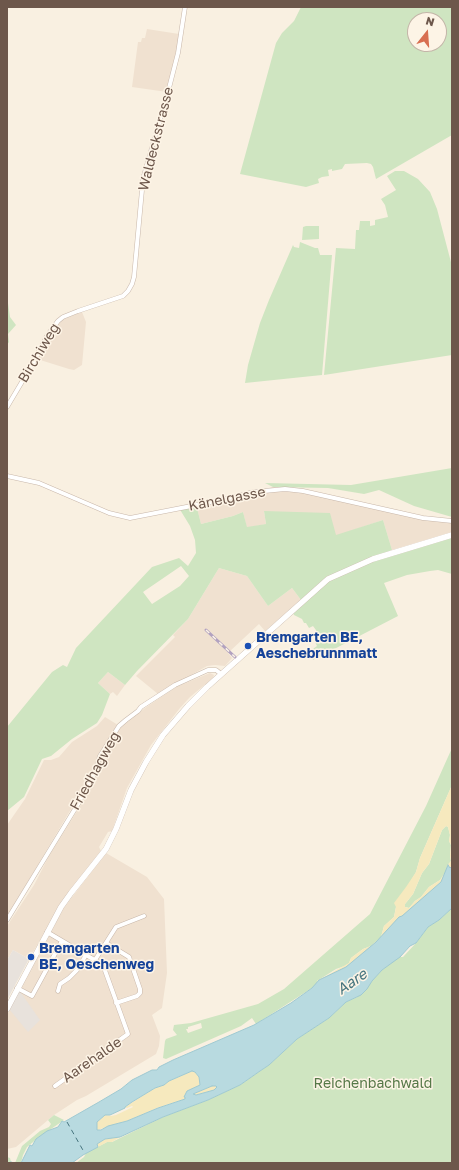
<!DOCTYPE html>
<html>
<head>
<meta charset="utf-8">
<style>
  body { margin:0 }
  #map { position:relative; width:459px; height:1170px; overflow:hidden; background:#f9f0e1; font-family:"Golos Text",sans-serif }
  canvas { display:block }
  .frame { position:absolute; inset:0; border:8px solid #6d574b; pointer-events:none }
  .north { position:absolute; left:407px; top:12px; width:40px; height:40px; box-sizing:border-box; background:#fdf4e6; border:1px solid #c3b5a8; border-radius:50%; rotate:17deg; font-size:11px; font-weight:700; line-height:16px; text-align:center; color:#6d574b }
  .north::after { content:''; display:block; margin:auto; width:14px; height:18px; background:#d86f51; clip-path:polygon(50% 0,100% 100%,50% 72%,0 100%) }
</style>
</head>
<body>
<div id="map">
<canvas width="459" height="1170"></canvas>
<div class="frame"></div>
<div class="north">N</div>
</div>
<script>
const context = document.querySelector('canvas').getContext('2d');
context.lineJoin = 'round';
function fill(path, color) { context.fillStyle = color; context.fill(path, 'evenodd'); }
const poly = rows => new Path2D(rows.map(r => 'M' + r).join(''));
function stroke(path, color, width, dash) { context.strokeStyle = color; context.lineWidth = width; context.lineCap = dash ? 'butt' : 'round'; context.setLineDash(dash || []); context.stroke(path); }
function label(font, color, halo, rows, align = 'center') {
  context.font = font + ' "Golos Text",sans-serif'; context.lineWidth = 3; context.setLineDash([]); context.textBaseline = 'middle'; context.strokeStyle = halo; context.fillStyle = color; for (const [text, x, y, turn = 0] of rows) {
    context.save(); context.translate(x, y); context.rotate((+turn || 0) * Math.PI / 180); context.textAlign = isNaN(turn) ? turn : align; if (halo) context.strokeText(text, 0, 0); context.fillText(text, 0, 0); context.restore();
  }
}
fill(poly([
  [147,29,179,34,177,53,167,92,132,87,138,42,141,42,142,38,145,38],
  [82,312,86,322,82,365,74,370,69,369,37,359,47,338,60,321],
  [273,487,299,490,436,520,452,521,452,532,392,550,383,520,336,536,264,511,266,524,247,528,243,512,233,516,201,524,196,504],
  [219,568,247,576,268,606,292,588,301,600,265,631,259,624,228,653,232,658,225,666,215,665,207,666,158,694,136,676,175,637,173,635,188,619],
  [108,672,125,685,117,696,113,692,110,694,98,683],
  [210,673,214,675,213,678,190,697,180,708,151,745,127,788,112,831,108,832,99,847,101,851,66,896,29,959,13,950,7,960,7,926,34,885,49,856,89,792,102,756,118,730,145,708,176,687],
  [105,717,118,725,98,755,94,768,87,782,7,917,7,825,25,799,44,760,51,760,59,757,72,742,97,726],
  [106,853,147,877,164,899,167,973,162,1008,152,1015,160,1036,159,1046,156,1054,86,1096,77,1100,54,1115,16,1147,7,1149,7,1018,9,1009,63,909]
]), '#f0e1d0');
fill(poly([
  [13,950,29,959,7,1000,7,960],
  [19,990,40,1020,28,1032,9,1009]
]), '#e8e2dc');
fill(poly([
  [301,7,452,7,452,135,376,179,373,167,371,164,367,163,345,164,342,169,332,171,332,169,328,170,329,176,322,177,318,179,319,183,306,187,240,174,276,43,282,33,294,21],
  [415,20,439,20,439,44,415,44],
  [395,171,404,171,418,179,430,192,437,209,452,266,452,355,324,375,336,248,355,249,356,230,359,230,360,221,370,221,370,226,375,225,375,220,388,217,385,205,381,199,396,190,387,176],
  [306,226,319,226,319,239,302,240,303,227],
  [300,242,315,248,318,248,320,255,332,255,322,375,245,383,248,365,260,323,269,300,293,245,294,247,299,248],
  [7,296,10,317,16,325,8,334,9,342,7,345],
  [452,468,452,517,414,506,379,490,364,494,328,488,273,487,265,483,351,485],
  [196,504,201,524,233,516,243,512,247,527,266,524,264,511,330,513,336,535,383,520,392,550,323,580,301,600,292,588,268,606,247,576,219,568,188,619,137,671,125,685,108,672,98,683,110,694,102,715,97,723,72,739,51,756,42,759,24,797,7,811,7,727,52,672,63,665,67,667,76,648,152,567,179,558,188,566,196,553,195,540,190,526,179,508],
  [181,566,189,576,180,586,152,604,143,592],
  [452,537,452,574,438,570,430,571,407,575,384,583,398,616,313,660,310,651,317,646,314,640,321,637,313,626,309,628,306,623,304,623,302,619,294,615,293,613,330,580,373,561],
  [452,748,452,785,420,858,416,872,396,907,394,917,384,926,381,937,371,946,363,949,351,958,349,963,345,966,336,969,317,981,318,983,312,988,256,1024,252,1018,241,1026,166,1059,163,1058,165,1041,166,1039,177,1035,173,1030,174,1025,191,1023,258,1004,284,989,370,914,426,806],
  [201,1023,202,1028,188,1033,186,1029,188,1029,188,1027],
  [446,826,448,827,450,835,449,841,451,845,450,856,451,861,447,866,447,870,440,880,429,887,421,897,415,901,409,908,405,907,405,904,413,894,422,873,429,864,442,830],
  [452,908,452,1163,76,1163,84,1157,86,1153,107,1142,112,1142,163,1117,208,1100,240,1085,260,1071,269,1065,297,1039,329,1018,346,1002,357,997,382,970,395,959,400,957,403,957,416,943,428,927,439,920],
  [54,1115,64,1120,38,1138,27,1147,23,1155,21,1163,7,1163,7,1157,10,1158,11,1162,15,1163,22,1146,40,1131,49,1127,51,1124,48,1120]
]), '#cfe5c1');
fill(poly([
  [452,785,452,868,446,878,350,967,318,983,317,981,349,963,351,958,363,949,371,946,381,937,384,926,394,917,396,907,394,903,406,887,416,872,420,858],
  [446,826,448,827,450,835,449,841,451,845,450,856,451,861,447,866,447,870,440,880,429,887,421,897,415,901,409,908,405,907,405,904,413,894,422,873,429,864,442,830],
  [192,1071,195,1072,199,1077,200,1086,187,1091,185,1099,157,1108,127,1121,97,1130,97,1122,105,1115,111,1116,116,1115,133,1107,132,1106,127,1108,125,1107,155,1088,164,1085,169,1081],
  [212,1086,216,1086,217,1087,214,1090,196,1095,193,1094],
  [114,1137,120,1137,112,1142,107,1142,98,1147,97,1145,97,1144,105,1139]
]), '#f6e9be');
const water = poly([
  [448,865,450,868,452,866,452,908,439,920,428,927,416,943,410,946,400,957,382,970,372,981,367,989,361,995,346,1002,329,1018,297,1039,269,1065,260,1071,240,1085,208,1100,163,1117,120,1137,105,1139,97,1144,98,1147,83,1155,72,1163,21,1163,30,1145,32,1146,36,1139,47,1131,58,1127,62,1121,64,1122,99,1102,121,1089,132,1080,152,1070,157,1070,159,1067,173,1060,254,1025,291,1003,312,988,319,980,346,967,376,942,399,917,402,916,441,882,448,865],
  [192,1071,195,1072,199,1077,200,1085,187,1091,184,1097,185,1097,185,1099,158,1108,127,1121,108,1126,101,1130,97,1130,97,1122,105,1115,110,1115,125,1108,125,1107,132,1102,155,1088,164,1085,169,1081,192,1071],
  [212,1086,216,1086,217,1087,214,1090,196,1095,193,1094,212,1086]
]);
fill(water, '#b8dae0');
stroke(water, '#9fc9d1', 1);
stroke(poly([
  [11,1162,11,1163]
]), '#9fc9d1', 1.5);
stroke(poly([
  [67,1122,84,1152]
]), '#47757f', 1, [5, 4]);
const minor = poly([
  [7,407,32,365,47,336,58,321,63,317,78,311,123,296,128,291,132,284,134,277,143,179,168,92,178,53,185,7],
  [7,476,39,483,109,513,130,518,217,501,254,492,285,489,303,491,423,518,452,521],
  [7,920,78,804,95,772,100,756,119,726,126,720,138,711,141,707,175,685,208,670,216,670,221,674],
  [47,932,103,965,128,1034,55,1086],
  [106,943,129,957,140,989,140,993,137,996,116,1003],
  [95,960,116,927,144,916],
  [17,988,32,996,62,941],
  [58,991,60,984,69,978,77,970,86,955]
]);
const tertiary = poly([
  [7,1009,61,907,71,893,106,849,116,829,131,790,146,762,163,735,188,706,207,687,328,579,373,559,452,535]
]);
stroke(minor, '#c8b7aa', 5);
stroke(tertiary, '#c8b7aa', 6);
stroke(minor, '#fff', 4);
stroke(tertiary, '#fff', 5.5);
const rail = poly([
  [206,630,235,657]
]);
stroke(rail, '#b2a2c0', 3);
stroke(rail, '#fdf4e6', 1.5, [4.5]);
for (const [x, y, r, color] of [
  [248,646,4,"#1a4fb4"],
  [31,957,4,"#1a4fb4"]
]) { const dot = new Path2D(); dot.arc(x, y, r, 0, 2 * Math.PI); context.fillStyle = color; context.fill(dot); stroke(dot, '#fdf4e6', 1.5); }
label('14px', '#6d574b', '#fdf4e6', [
  ["Waldeckstrasse",156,139,-76],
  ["Birchiweg",39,353,-59],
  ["Känelgasse",227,499,-11],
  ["Friedhagweg",95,771,-61],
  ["Aarehalde",92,1060,-35]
]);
label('bold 14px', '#164399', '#fdf4e6', [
  ["Bremgarten BE,",256,638],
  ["Aeschebrunnmatt",256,654],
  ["Bremgarten",39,949],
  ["BE, Oeschenweg",39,965]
], 'left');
label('14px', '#557847', '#fdf4e6', [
  ["Reichenbachwald",373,1084]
]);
label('italic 15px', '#47757f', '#fdf4e6', [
  ["Aare",352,982,-35]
]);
</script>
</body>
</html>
